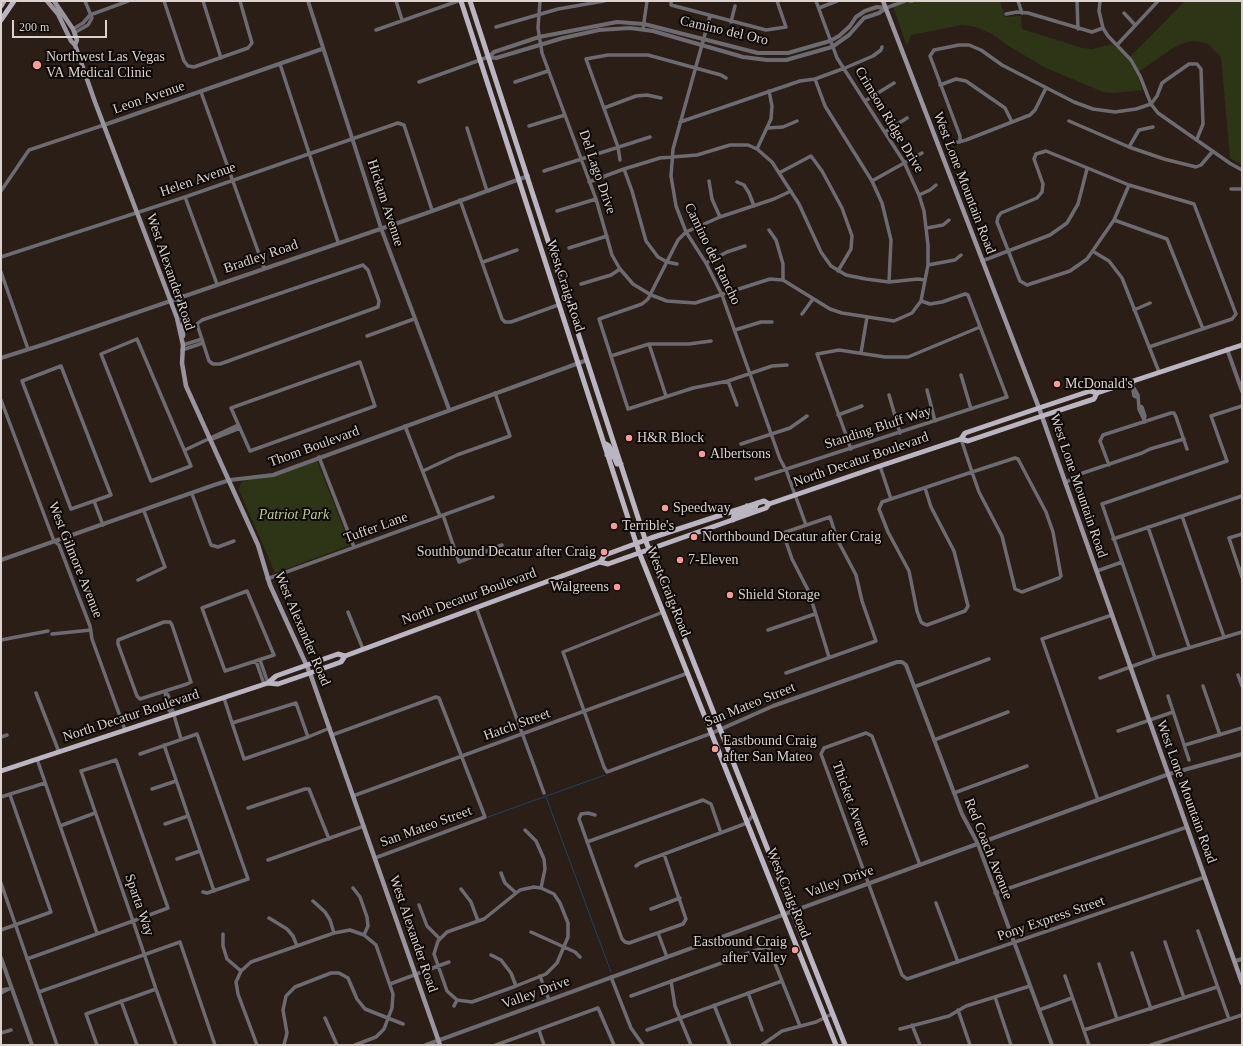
<!DOCTYPE html>
<html>
<head>
<meta charset="utf-8">
<style>
  body { margin:0 }
  #map { position:relative; width:1243px; height:1046px; overflow:hidden; background:#2a1e17; font-family:"Times New Roman",serif }
  canvas { display:block }
  .frame { position:absolute; inset:0; border:2px solid #dbd2cd; pointer-events:none }
  .scale { position:absolute; left:12px; top:20px; width:95px; height:18px; box-sizing:border-box; border:2px solid #dbd2cd; border-top:0; padding-left:5px; font-size:12px; line-height:14px; white-space:nowrap; color:#dbd2cd; -webkit-text-stroke:3px #0e0906; paint-order:stroke }
</style>
</head>
<body>
<div id="map">
<canvas width="1243" height="1046"></canvas>
<div class="frame"></div>
<div class="scale">200 m</div>
</div>
<script>
const context = document.querySelector('canvas').getContext('2d');
context.lineJoin = 'round';
function fill(path, color) { context.fillStyle = color; context.fill(path, 'evenodd'); }
const poly = rows => new Path2D(rows.map(r => 'M' + r).join(''));
function stroke(path, color, width, dash) { context.strokeStyle = color; context.lineWidth = width; context.lineCap = dash ? 'butt' : 'round'; context.setLineDash(dash || []); context.stroke(path); }
function label(font, color, halo, rows, align = 'center') {
  context.font = font + ' "Times New Roman",serif'; context.lineWidth = 4; context.setLineDash([]); context.textBaseline = 'middle'; context.strokeStyle = halo; context.fillStyle = color; for (const [text, x, y, turn = 0] of rows) {
    context.save(); context.translate(x, y); context.rotate((+turn || 0) * Math.PI / 180); context.textAlign = isNaN(turn) ? turn : align; if (halo) context.strokeText(text, 0, 0); context.fillText(text, 0, 0); context.restore();
  }
}
fill(poly([
  [891,1,1000,1,1005,17,1021,16,1022,29,1082,48,1092,49,1112,44,1128,59,1185,1,1242,1,1242,165,1230,158,1221,57,1207,43,1193,41,1186,42,1173,48,1137,73,1142,90,1113,93,1103,92,1046,68,1007,45,992,34,976,27,962,25,911,35,907,46],
  [317,461,350,545,275,573,239,490,240,485,243,481,274,476]
]), '#2e3517');
stroke(poly([
  [546,797,611,972],
  [488,817,605,775]
]), '#214359', 1);
stroke(poly([
  [164,1,184,61,188,66,194,67,248,48,252,43,240,1],
  [203,1,221,58],
  [396,1,402,20],
  [540,1,538,28,542,53,596,199,612,255,620,269,633,284,651,295,667,301,695,303,770,279,783,280,830,309,842,313,894,321,912,313,921,301,928,265,928,245,924,211,919,195,904,162,837,58,816,1],
  [671,1,671,5,766,30,786,27,777,1],
  [910,1,912,1],
  [1018,1,1022,13],
  [1077,1,1078,29],
  [1100,1,1099,11,1103,28,1108,36,1131,60,1140,76,1151,104,1158,113,1231,164,1242,170],
  [819,8,837,1],
  [886,8,905,1],
  [1124,13,1135,25],
  [1006,14,1017,12,1028,13,1092,32,1103,28],
  [710,16,673,149,671,176,676,206,686,232,706,263,722,295,780,459,786,470,806,525],
  [731,22,735,6],
  [496,27,558,9,604,1],
  [73,29,83,23,90,15,128,1],
  [643,29,647,1],
  [376,30,458,1],
  [74,33,88,25,92,18,85,1],
  [1117,45,1158,1],
  [280,64,338,242],
  [815,79,825,106,872,181,882,203,891,240,889,282],
  [419,82,480,60],
  [515,82,548,71],
  [940,85,956,79,966,81,1005,108,1012,122],
  [201,92,264,268],
  [865,101,894,83],
  [604,108,636,96,647,95,661,98],
  [1069,121,1129,147,1164,159,1196,167,1201,165,1213,151],
  [680,122,800,81,815,79,845,68,873,56,881,50,882,47],
  [529,126,565,115],
  [467,128,487,191],
  [768,128,783,127,797,121],
  [885,132,907,118],
  [960,142,960,136,930,56,934,50,959,45,969,45,981,50,1002,65,1074,102,1093,109,1115,112,1136,109,1151,104,1157,96,1162,83,1189,64,1197,64,1201,69,1203,124,1197,139],
  [950,144,966,140,1030,115,1035,110,1046,88],
  [1129,147,1139,130,1153,127],
  [757,149,771,119,772,106,769,91],
  [620,160,618,147,586,59,608,55,648,55,721,75,726,78],
  [624,169,632,191,646,241,658,257,667,262,677,264],
  [544,171,650,137],
  [779,173,811,156,822,171,842,208,852,236,851,249,838,271],
  [709,181,712,199,720,217],
  [872,181,922,153],
  [589,182,624,169,660,158,697,155,730,145,748,145,757,149,772,162,799,204,821,252,831,266,846,275,866,279,889,282,918,279,925,280],
  [737,182,744,185,749,193,754,206],
  [1129,185,1114,220,1087,259,1070,271,1027,285,1020,281,997,222,998,217,1001,213,1037,198,1042,192,1043,184,1034,159,1036,154,1046,151,1129,185,1194,204,1236,314,1232,319,1149,347],
  [1231,189,1242,189],
  [1,191,29,150,104,125],
  [919,195,930,190,936,185],
  [185,197,217,284],
  [460,200,502,319,505,322,511,322,558,305],
  [557,211,596,199],
  [1114,220,1167,239,1203,329],
  [927,228,943,225,949,220],
  [769,230,776,240,783,264,783,280],
  [569,248,607,236],
  [1094,252,1109,261,1122,278,1159,372],
  [1,257,185,197,398,123,404,125,432,210],
  [982,261,1050,235,1067,223,1078,204,1087,169],
  [483,262,517,250],
  [706,263,727,252,745,246],
  [363,265,368,270,379,301,378,307,220,364,213,364,209,361,197,324,202,320,363,265],
  [928,265,955,260,961,255],
  [1,272,28,349],
  [581,284,611,275,620,269],
  [1134,310,1150,303],
  [802,314,813,299],
  [735,330,761,322,772,322],
  [367,336,414,319],
  [137,339,191,466,151,481,101,354,137,339],
  [649,344,666,396],
  [183,345,202,339],
  [182,350,203,343],
  [861,353,867,317],
  [611,356,649,344,689,344,711,341],
  [360,362,375,406,250,451,231,408,360,362],
  [787,365,772,366,728,381,693,388,628,409,599,319,642,304,648,299,678,240,686,232,720,217,774,199,791,191],
  [61,366,111,495,71,509,22,381,61,366],
  [961,375,971,409],
  [728,381,737,405],
  [1133,381,1133,391,1134,396,1137,397],
  [1134,388,1138,395,1139,409,1145,422],
  [927,390,935,421],
  [889,395,900,433],
  [1,400,54,541,59,545,90,626,92,639,125,730],
  [1140,406,1142,407,1145,416,1144,419],
  [838,415,862,406],
  [405,426,440,516],
  [212,439,240,428],
  [741,444,790,428,807,416],
  [851,449,817,354,839,350,885,357,908,357,980,327],
  [185,450,238,425],
  [319,457,354,547],
  [1109,465,1100,441,1103,435,1171,413,1174,413,1176,417,1187,449],
  [880,466,891,499],
  [423,471,457,455,510,436,495,393],
  [756,479,1007,397,968,295,965,294,942,302,930,304,921,301],
  [1065,483,1080,474,1142,453,1150,449,1184,439],
  [925,488,931,507,954,551,968,606,965,611,927,625,924,624,921,622,917,611,909,571,888,532,879,509,882,502,972,472,1015,458,1018,459,1046,512,1053,532,1061,576,1059,578,1022,592,1015,589,1002,536,979,492,972,472,961,439],
  [192,494,211,545,218,547,234,541],
  [94,501,103,525],
  [443,515,459,562,502,545],
  [1182,516,1224,637],
  [1148,527,1189,647],
  [1242,534,1229,538,1242,577],
  [1113,539,1242,496],
  [1097,571,1122,562],
  [267,579,493,497],
  [138,580,165,567,144,511],
  [247,591,274,655,225,671,202,608,247,591],
  [476,607,544,793],
  [348,612,363,649],
  [663,612,563,652,604,767,607,772,712,733],
  [164,622,170,622,172,625,191,682,187,684,140,699,137,696,118,644,118,640,164,622],
  [768,630,815,614],
  [52,634,91,630],
  [1,640,48,631],
  [1155,658,1102,504,1227,461,1211,416,1242,406],
  [260,660,268,683],
  [256,661,264,684],
  [786,673,876,641,862,601,856,575,837,539,830,517,783,533,792,559,809,592,829,657],
  [1238,675,1242,686],
  [1100,678,1155,658,1242,632],
  [1203,686,1220,735],
  [914,687,989,659],
  [165,692,168,695,181,739],
  [165,692,168,709,172,714],
  [36,693,59,752],
  [1168,696,1189,760],
  [224,698,232,723],
  [1118,731,1173,712],
  [332,735,436,697,439,698,485,817,375,858],
  [1,737,7,735],
  [308,737,296,703,232,723,244,759,308,737,330,728],
  [934,740,1008,712],
  [164,745,214,891],
  [1185,745,1242,728],
  [140,754,197,734,248,879,207,893,203,892],
  [37,759,97,933],
  [152,789,176,781],
  [954,793,1027,766],
  [353,796,688,673],
  [1,797,45,783],
  [1098,800,1042,639,1112,615],
  [248,808,305,789,309,789,329,839],
  [595,815,588,813,581,814,579,819,622,939,625,942,629,943,683,924,686,919,664,854],
  [165,824,188,816],
  [60,826,95,813],
  [525,830,536,841,544,859,545,869,541,888],
  [587,842,703,800,711,804,721,833],
  [177,859,200,851],
  [268,860,364,826],
  [920,865,872,736,866,733,824,748,821,754,902,975,907,979,1205,877],
  [636,866,640,863,747,823,753,815],
  [501,873,505,883,516,893],
  [1,883,57,1045],
  [534,887,541,888,554,894,560,903,568,923,568,937,557,963,546,974,516,986,472,1002,457,1000,447,991,434,954,438,941,447,932,484,919,520,890,534,887],
  [353,888,360,897,367,917,368,926,364,935],
  [461,889,471,902,478,921],
  [995,893,1187,827],
  [313,901,325,912,330,920,334,933],
  [936,903,958,962],
  [419,905,427,926,439,938],
  [651,909,680,898],
  [269,918,287,929,293,936,297,946],
  [1,930,51,912,10,795],
  [1198,931,1229,1019],
  [531,932,575,952,580,957],
  [658,933,667,957],
  [223,934,223,946,227,959,241,971],
  [1165,942,1184,998],
  [1132,953,1151,1009],
  [491,955,501,960,511,973,516,986],
  [27,959,133,921,168,908,116,760,81,771,133,921,156,989,176,1045],
  [1099,964,1117,1019],
  [540,976,549,1000],
  [1065,976,1089,1045],
  [611,977,631,1028,643,1045],
  [671,981,675,1006,691,1045],
  [390,984,449,962],
  [1,990,7,989],
  [39,992,180,942,215,1045],
  [1,993,11,988],
  [748,993,762,1030],
  [631,996,768,946,800,1026],
  [995,997,1011,1045],
  [121,1001,137,1045],
  [714,1005,730,1045],
  [454,1006,457,1000],
  [958,1010,970,1045],
  [1039,1010,1072,998],
  [325,1018,337,1045],
  [912,1025,920,1045],
  [900,1029,949,1016,966,1006,1030,986],
  [539,1030,544,1045],
  [647,1030,782,981],
  [1084,1030,1217,987],
  [1,1033,11,1030],
  [97,1045,86,1014,156,989],
  [257,1045,238,994,236,982,241,971,251,962,334,933,350,930,364,935,376,945,393,994,392,1008,384,1029,376,1037,355,1045],
  [284,1045,287,1033,283,1010,286,996,295,987,331,973,339,973,348,978,357,999,365,1009,403,1024],
  [496,1045,598,1008,614,1045],
  [762,1045,782,1031,816,1022,832,1014],
  [1151,1045,1242,1015]
]), '#6d6a70', 3.5);
stroke(poly([
  [308,1,381,228,449,409],
  [489,57,494,52,539,37,617,22,644,24,758,53,788,53,830,41,839,36,850,26,856,17,865,11,877,7,886,8],
  [480,60,488,57,496,58,563,38,599,30,630,28,653,31,743,57,767,60,786,60,832,47,849,35,864,18,879,13,886,8],
  [104,125,322,49],
  [1227,349,1242,391],
  [1,358,45,344,424,214,528,176],
  [1,560,214,485,230,480,273,475,587,360],
  [712,733,773,706,897,662,902,662,906,665,962,814,978,844,1052,1045],
  [1,958,32,1045],
  [1235,961,1242,959],
  [426,1045,1169,774,1242,754]
]), '#6d6a70', 4);
stroke(poly([
  [47,1,58,14,71,41,75,45],
  [54,1,73,29,77,40,75,45,95,102,177,318,183,345,182,363,186,386,258,545,270,585,310,673,440,1045],
  [883,1,1039,408,1242,983],
  [182,296,178,303,183,320,183,336]
]), '#99949e', 4.5);
stroke(poly([
  [461,1,639,552,836,1045],
  [470,1,645,539,845,1045],
  [1,6,4,1],
  [1,20,14,1],
  [961,439,965,433,1039,408,1090,391,1097,393,1242,345],
  [604,443,609,446,612,452,617,453],
  [607,455,614,457,617,464,621,464],
  [744,513,755,508,757,503],
  [733,520,734,515,743,512,747,506],
  [600,562,605,555,651,538,764,501,769,504],
  [268,683,276,676,338,654,345,656],
  [1,771,268,683,278,684,310,673,341,662,345,656,600,562,608,564,766,508,769,504,880,466,961,439,968,441,1042,416,1094,399,1097,393]
]), '#bbb5c2', 5);
for (const [x, y, r, color] of [
  [37,65,5,"#f59b9b"],
  [1057,384,4,"#f59b9b"],
  [629,438,4,"#f59b9b"],
  [702,454,4,"#f59b9b"],
  [665,508,4,"#f59b9b"],
  [614,526,4,"#f59b9b"],
  [694,537,4,"#f59b9b"],
  [604,552,4,"#f59b9b"],
  [680,560,4,"#f59b9b"],
  [617,587,4,"#f59b9b"],
  [730,595,4,"#f59b9b"],
  [715,749,4,"#f59b9b"],
  [795,950,4,"#f59b9b"]
]) { const dot = new Path2D(); dot.arc(x, y, r, 0, 2 * Math.PI); context.fillStyle = color; context.fill(dot); stroke(dot, '#0e0906', 1.5); }
label('14px', '#dbd2cd', '#0e0906', [
  ["Camino del Oro",724,31,13],
  ["Leon Avenue",149,98,-19],
  ["Crimson Ridge Drive",889,120,59],
  ["Del Lago Drive",597,172,71],
  ["Helen Avenue",198,180,-19],
  ["West Lone Mountain Road",964,183,69],
  ["Hickam Avenue",385,203,72],
  ["Camino del Rancho",712,254,64],
  ["Bradley Road",261,257,-19],
  ["West Alexander Road",170,272,71],
  ["West Craig Road",565,286,72],
  ["Standing Bluff Way",878,428,-18],
  ["Thom Boulevard",314,447,-20],
  ["North Decatur Boulevard",861,460,-19],
  ["West Lone Mountain Road",1078,486,71],
  ["Tuffer Lane",376,528,-20],
  ["West Gilmore Avenue",75,560,68],
  ["West Craig Road",668,592,68],
  ["North Decatur Boulevard",469,597,-20],
  ["West Alexander Road",302,629,67],
  ["San Mateo Street",750,705,-22],
  ["North Decatur Boulevard",131,716,-18],
  ["Hatch Street",517,725,-20],
  ["West Lone Mountain Road",1186,792,70],
  ["Thicket Avenue",851,804,70],
  ["San Mateo Street",426,827,-20],
  ["Red Coach Avenue",988,849,68],
  ["Valley Drive",840,882,-20],
  ["West Craig Road",788,893,68],
  ["Sparta Way",139,905,71],
  ["Pony Express Street",1051,919,-19],
  ["West Alexander Road",413,934,71],
  ["Valley Drive",536,993,-20]
]);
label('14px', '#dbd2cd', '#0e0906', [
  ["Northwest Las Vegas",46,57],
  ["VA Medical Clinic",46,73],
  ["McDonald's",1065,384],
  ["H&R Block",637,438],
  ["Albertsons",710,454],
  ["Speedway",673,508],
  ["Terrible's",622,526],
  ["Northbound Decatur after Craig",702,537],
  ["Southbound Decatur after Craig",596,552,"right"],
  ["7-Eleven",688,560],
  ["Walgreens",609,587,"right"],
  ["Shield Storage",738,595],
  ["Eastbound Craig",723,741],
  ["after San Mateo",723,757],
  ["Eastbound Craig",787,942,"right"],
  ["after Valley",787,958,"right"]
], 'left');
label('italic 14px', '#becf91', '#0e0906', [
  ["Patriot Park",294,515]
]);
</script>
</body>
</html>
